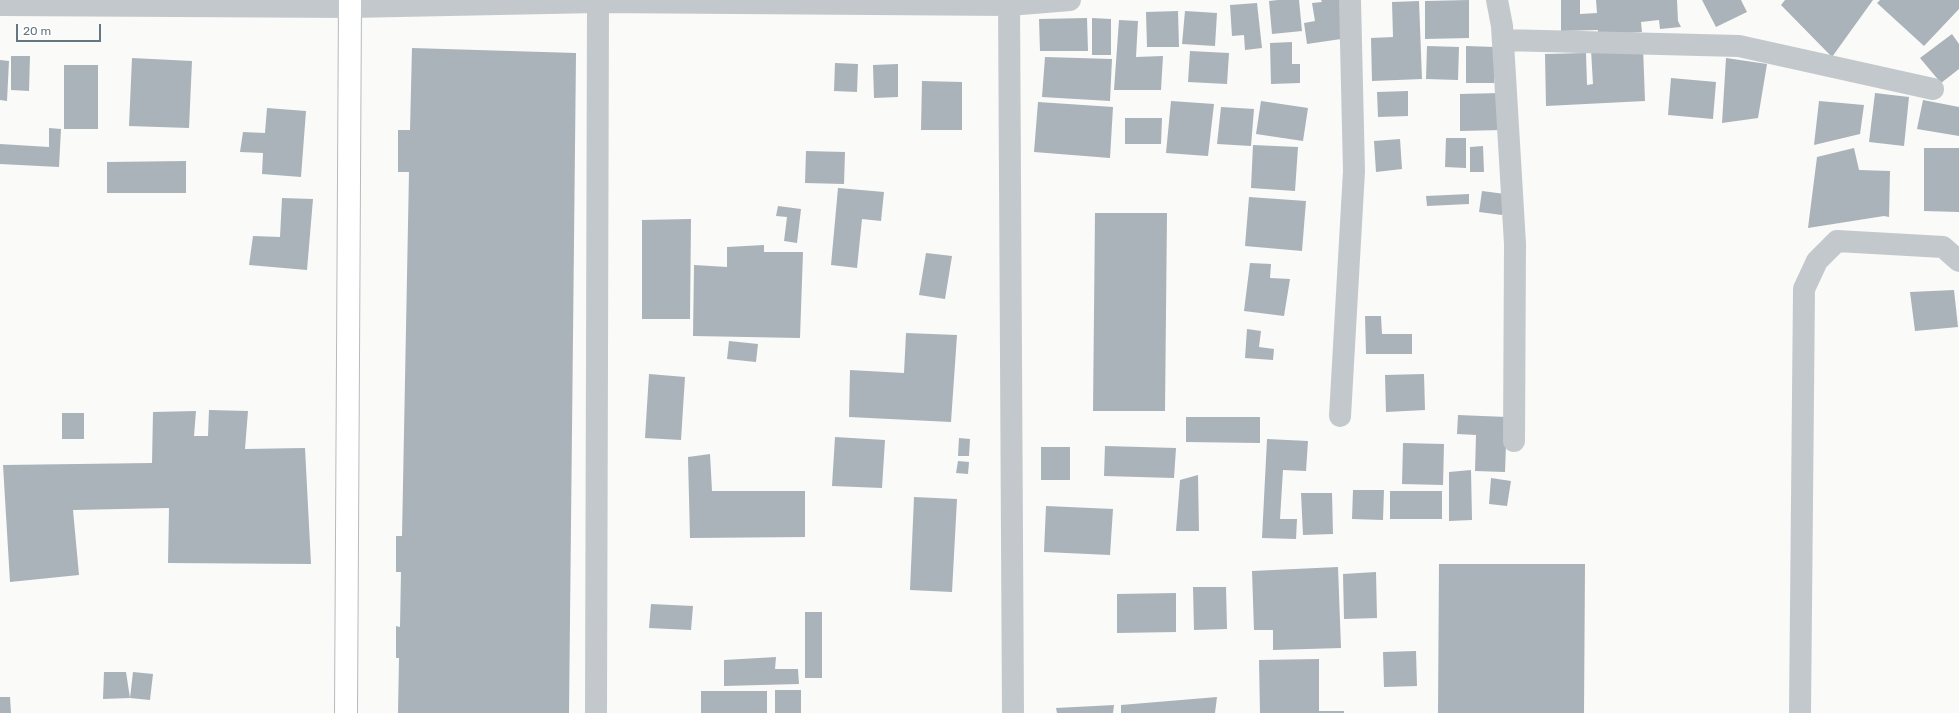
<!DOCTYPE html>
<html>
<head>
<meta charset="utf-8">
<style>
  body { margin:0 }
  #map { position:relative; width:1959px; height:713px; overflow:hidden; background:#fafaf8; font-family:Rubik,sans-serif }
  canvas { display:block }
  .scale { position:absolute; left:16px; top:24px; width:85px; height:18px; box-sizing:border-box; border:2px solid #657683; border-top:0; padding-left:5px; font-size:12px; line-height:14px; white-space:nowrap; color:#657683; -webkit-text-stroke:3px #fff; paint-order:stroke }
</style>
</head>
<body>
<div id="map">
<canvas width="1959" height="713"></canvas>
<div class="scale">20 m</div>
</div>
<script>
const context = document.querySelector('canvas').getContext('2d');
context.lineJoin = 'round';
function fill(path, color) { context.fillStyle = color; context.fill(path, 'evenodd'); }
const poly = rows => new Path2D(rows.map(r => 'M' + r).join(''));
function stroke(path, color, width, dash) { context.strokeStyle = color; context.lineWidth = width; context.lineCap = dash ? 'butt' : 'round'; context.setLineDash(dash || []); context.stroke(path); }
fill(poly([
  [1278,0,1299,0,1302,31,1272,34,1269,1],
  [1321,0,1343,0,1348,38,1307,44,1304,23,1315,21,1312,3,1322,2],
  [1469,0,1469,38,1425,39,1425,1],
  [1561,0,1580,0,1580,14,1597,13,1596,0,1677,0,1678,21,1681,27,1660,29,1659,20,1641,22,1642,32,1598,35,1598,30,1561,31],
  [1702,0,1741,0,1747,12,1716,27],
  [1785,0,1873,0,1832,57,1781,5],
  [1880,0,1959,0,1959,9,1924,46,1877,3],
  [1419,1,1422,79,1372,81,1371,38,1393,37,1392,2],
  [1257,3,1262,48,1245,50,1244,35,1232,36,1230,5],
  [1178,11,1179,47,1147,47,1146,12],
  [1185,11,1217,13,1215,46,1182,44],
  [1087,18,1088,51,1040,51,1039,19],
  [1092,18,1111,19,1111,55,1092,55],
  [1119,20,1138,21,1136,57,1163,56,1161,90,1114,90],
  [1952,34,1959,44,1959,69,1941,83,1920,58],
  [1292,42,1292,64,1300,64,1300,83,1271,84,1270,43],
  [1427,46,1459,47,1458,80,1426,79],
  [1466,46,1495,47,1494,83,1466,83],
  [1643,47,1645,101,1546,106,1545,54,1586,53,1587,85,1593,84,1591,50],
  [412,48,576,53,569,713,398,713,399,658,396,658,396,626,400,627,401,572,396,572,396,536,402,536,409,172,398,172,398,130,410,130],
  [1190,51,1229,53,1227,84,1188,82],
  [11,56,30,56,29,91,11,90],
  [1045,57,1112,59,1110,101,1042,97],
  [132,58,192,61,189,128,129,126],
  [1726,58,1767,64,1758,118,1722,123],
  [0,60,9,61,7,101,0,100],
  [835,63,858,64,857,92,834,91],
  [898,64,898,97,874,98,873,65],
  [64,65,98,65,98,129,64,129],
  [1671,78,1716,82,1713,119,1668,115],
  [922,81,962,82,962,130,921,130],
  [1408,91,1408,116,1378,117,1377,92],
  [1501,93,1502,130,1460,131,1460,94],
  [1875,93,1909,97,1904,146,1869,142],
  [1923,100,1959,107,1959,136,1917,129],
  [1171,101,1214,104,1208,156,1166,153],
  [1261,101,1308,108,1303,141,1256,134],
  [1819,101,1864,105,1860,134,1814,145],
  [1038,102,1113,107,1110,158,1034,152],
  [1221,107,1254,109,1251,146,1217,144],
  [267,108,306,111,301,177,262,174,263,153,240,152,243,132,265,133],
  [1125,118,1162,118,1161,144,1125,144],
  [49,128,61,129,59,167,0,164,0,144,49,147],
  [1446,138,1466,138,1466,168,1445,167],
  [1400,139,1402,169,1376,172,1374,141],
  [1253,145,1298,147,1295,191,1251,188],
  [1483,146,1484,172,1470,172,1470,147],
  [1854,148,1859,170,1890,171,1889,217,1884,216,1808,228,1817,157],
  [1924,148,1959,148,1959,212,1924,211],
  [806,151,845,152,844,184,805,183],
  [186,161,186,193,107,193,107,162],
  [838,188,884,192,881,221,862,219,857,268,831,265],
  [1482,191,1505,194,1502,215,1479,212],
  [1469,194,1469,204,1427,206,1426,196],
  [1249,197,1306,201,1302,251,1245,246],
  [282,198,313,199,307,270,249,265,253,236,280,237],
  [778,206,801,209,797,243,784,241,787,217,776,216],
  [1095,213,1167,213,1165,411,1093,411],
  [691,219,690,319,642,319,642,220],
  [764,245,764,252,803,252,800,338,693,336,694,265,727,267,727,247],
  [926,253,952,256,945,299,919,295],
  [1250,263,1271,264,1270,278,1290,279,1284,316,1244,311],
  [1954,290,1958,327,1915,331,1910,292],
  [1365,316,1381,316,1382,334,1412,334,1412,354,1366,354],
  [1247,329,1261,331,1259,347,1274,349,1273,360,1245,358],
  [906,333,957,335,951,422,849,417,850,370,904,373],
  [729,341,758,344,756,362,727,359],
  [649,374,685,377,681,440,645,438],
  [1424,374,1425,410,1386,412,1385,375],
  [209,410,248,411,245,449,305,448,311,564,168,563,169,508,73,510,79,575,10,582,3,465,152,463,153,412,196,411,194,436,208,436],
  [62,413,84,413,84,439,62,439],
  [1458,415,1507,417,1505,472,1475,471,1476,435,1457,434],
  [1186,417,1260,417,1260,443,1186,442],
  [835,437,885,440,882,488,832,486],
  [959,438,970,439,969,456,958,456],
  [1267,439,1308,441,1306,471,1283,470,1280,519,1297,519,1296,539,1262,538],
  [1403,443,1444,444,1443,485,1402,484],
  [1105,446,1176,448,1174,478,1104,476],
  [1041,447,1070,447,1070,480,1041,480],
  [710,454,712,491,805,491,805,537,690,538,688,457],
  [958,461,969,462,968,474,956,473],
  [1471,470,1472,520,1449,521,1449,472],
  [1198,475,1199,531,1176,531,1180,480],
  [1491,478,1511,481,1507,506,1489,504],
  [1353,490,1384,490,1383,520,1352,519],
  [1390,491,1442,491,1442,519,1390,519],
  [1301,493,1332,493,1333,534,1303,535],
  [914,497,957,499,952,592,910,590],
  [1046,506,1113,509,1110,555,1044,552],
  [1439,564,1585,564,1584,713,1438,713],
  [1338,567,1341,648,1273,650,1273,630,1254,630,1252,571],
  [1376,572,1377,618,1344,619,1343,574],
  [1193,587,1226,587,1227,629,1194,630],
  [1176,593,1176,632,1117,633,1117,594],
  [651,604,693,606,691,630,649,628],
  [805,612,822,612,822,678,805,678],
  [1416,651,1417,686,1384,687,1383,652],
  [776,657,775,669,798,669,799,684,724,686,724,660],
  [1319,659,1319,711,1344,711,1344,713,1260,713,1259,660],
  [104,672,126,672,130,698,103,699],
  [133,672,153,674,150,700,130,698],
  [775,690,801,690,801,713,775,713],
  [701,691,767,691,767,713,701,713],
  [0,697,10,697,11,713,0,713],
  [1217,697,1215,713,1121,713,1121,705],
  [1114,705,1113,713,1057,713,1056,708]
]), '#aab3b9');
const major = poly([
  [346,713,350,0]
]);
stroke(major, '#b5babe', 24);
stroke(poly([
  [1009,0,1013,713],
  [1497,0,1502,26,1515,244,1514,441],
  [0,5,350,7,598,2,1009,5,1070,0],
  [1503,40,1739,46,1933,89],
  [1340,416,1354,171,1350,0],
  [596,713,598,2],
  [1800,713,1804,289,1817,261,1837,241,1943,247,1959,261]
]), '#c3c8cc', 22);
stroke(major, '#fff', 22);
</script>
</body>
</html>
